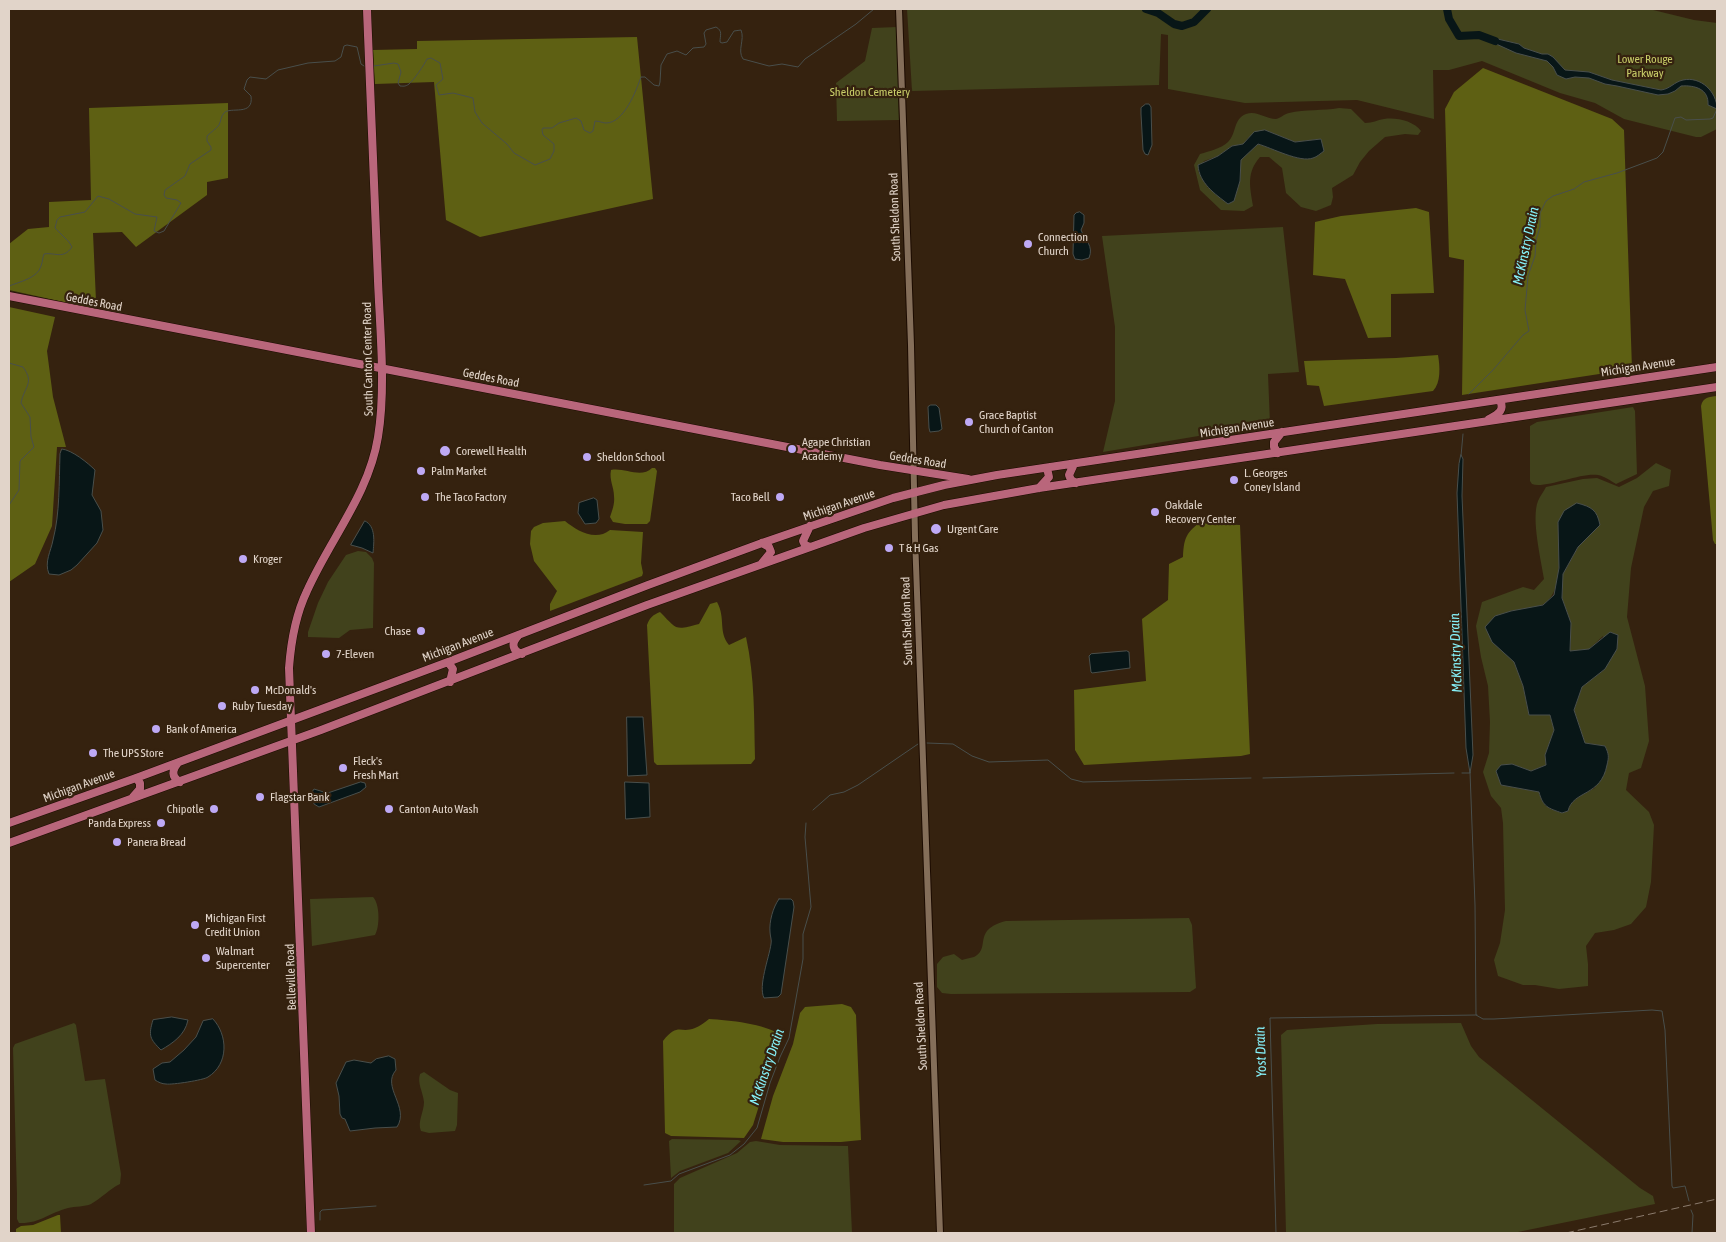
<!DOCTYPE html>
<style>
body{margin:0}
#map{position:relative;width:1726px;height:1242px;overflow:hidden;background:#35220f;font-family:"Asap Condensed",sans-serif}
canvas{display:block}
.frame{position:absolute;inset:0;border:10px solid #e1d4c9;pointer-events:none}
</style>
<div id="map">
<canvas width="1726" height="1242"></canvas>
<div class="frame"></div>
</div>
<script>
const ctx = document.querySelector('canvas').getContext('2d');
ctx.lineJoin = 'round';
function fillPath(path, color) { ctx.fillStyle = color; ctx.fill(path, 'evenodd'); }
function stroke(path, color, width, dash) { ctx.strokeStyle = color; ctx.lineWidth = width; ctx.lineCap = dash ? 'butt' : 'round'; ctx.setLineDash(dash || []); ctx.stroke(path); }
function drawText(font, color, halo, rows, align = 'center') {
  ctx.font = font + ' "Asap Condensed",sans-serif'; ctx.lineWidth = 4.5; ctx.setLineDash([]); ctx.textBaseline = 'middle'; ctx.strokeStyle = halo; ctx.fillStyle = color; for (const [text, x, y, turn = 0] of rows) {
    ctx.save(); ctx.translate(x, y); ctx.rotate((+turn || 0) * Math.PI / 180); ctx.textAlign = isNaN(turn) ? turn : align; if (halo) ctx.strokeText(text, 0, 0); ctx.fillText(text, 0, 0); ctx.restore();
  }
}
fillPath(new Path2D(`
 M907,9H1649L1694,20L1717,23V129L1701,137H1696L1624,119L1595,103L1560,93L1482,61L1449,70H1433L1434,119L1357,100L1245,103L1168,89V35L1161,34L1159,85L912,91Z
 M897,27L899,120L837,121L836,83L865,61L872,28Z
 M1339,108L1351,109L1365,123C1373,123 1377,120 1384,119C1396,117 1414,121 1421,131L1418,135L1405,134L1385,137L1369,151L1360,162L1353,175L1332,188L1333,197L1331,205L1316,211L1301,207L1286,193L1282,168L1269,157H1260C1246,173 1250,187 1253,206L1244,211L1221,210L1200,190L1194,165L1200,154C1210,151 1220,149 1228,142C1237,133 1233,119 1246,114C1257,110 1265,119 1276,119C1281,118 1284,114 1289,113C1305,109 1323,111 1339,108ZM1265,130L1295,142L1320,139L1292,156L1258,144L1208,188L1198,171L1204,161L1218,156L1232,146L1243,144L1248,138Z
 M1283,227L1299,372L1268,374L1270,424L1103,452L1115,401V327L1102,236Z
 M1633,407L1635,411L1637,474L1616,484C1611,481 1604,476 1598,475C1581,472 1545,489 1532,484L1530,481V426L1537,422Z
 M1656,463L1671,470L1669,486L1653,491L1644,507L1631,568L1627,617L1645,686L1649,741L1641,768L1629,773L1626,790L1649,812L1654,825L1651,882L1646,907L1631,924L1614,930L1595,933L1586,946L1588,964V986L1559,989L1535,985H1523L1498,976L1494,960L1500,943L1505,910L1503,823L1501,808L1491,796L1483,772L1489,753L1490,722L1488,686L1481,657L1476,626L1482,602L1523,587L1534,590L1544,579C1541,559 1531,519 1538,501C1540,496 1544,491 1546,487L1583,479L1597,478L1619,487L1637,478ZM1558,522L1600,525L1578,547L1563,574L1562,598L1571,623L1570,652L1589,649L1603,636L1605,669L1582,687L1574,710L1585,743L1605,746L1595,788C1584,794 1571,799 1568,811L1562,813C1549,809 1542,806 1539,792L1501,785L1512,764L1531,771L1546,765L1545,755L1554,730L1550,715H1529L1523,686L1514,662L1511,611C1520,609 1537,609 1545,603C1565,589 1558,544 1558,522Z
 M358,551L366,552L372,558L374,563L373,628L350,630L339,638L308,637V632L318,603L328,582L346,555Z
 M373,897C380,904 380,927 375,935L312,946L310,899Z
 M1189,918L1192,925L1196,988L1190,992L951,994L942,993L937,987V964L943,957L954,954L962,960C965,959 970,958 974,957C992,948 971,930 1006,921Z
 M74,1023L76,1025L85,1081L105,1079L121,1174L120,1184C109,1189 102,1198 91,1204C85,1207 75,1206 68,1208C49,1213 39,1224 19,1223L17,1219V1195L13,1048L15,1044Z
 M1461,1023L1471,1046L1479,1057L1640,1188L1653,1196L1655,1204L1513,1233H1286L1281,1035L1287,1030L1377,1024Z
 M424,1072L450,1090L458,1093L457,1125L455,1131L429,1133L421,1131C417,1122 424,1112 424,1102C423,1092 417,1083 420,1074Z
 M672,1139L738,1140L741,1141L728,1153L680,1171L671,1178L669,1141Z
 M756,1141L780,1145L848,1146L852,1233H674V1184L680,1178L737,1153L750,1142Z`), '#41421c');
fillPath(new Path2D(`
 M637,37L653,199L480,237L446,220L434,82L375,84L373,50L417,49V41Z
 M1483,68L1612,119L1624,130L1632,369L1462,395L1464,260L1449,257L1445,109L1454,92Z
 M228,103V178L207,182V195L136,247L122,232L93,233L96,301L91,308L9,290V244L28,229L49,227V202L91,200L89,108Z
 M1416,208L1429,212L1434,293L1391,294V337L1368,338L1345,279L1313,275L1315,222L1341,216Z
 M9,307L55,317L47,351L53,397L66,447H57L52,526L35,564L9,582Z
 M1438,355C1440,366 1441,383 1433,391L1324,406L1319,386L1307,385L1304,361L1396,358Z
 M1717,396V544H1715L1713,540L1701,406C1703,397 1709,397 1717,396Z
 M652,468H655L657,471L650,521L647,524H625L613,522L610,517C612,511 615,504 614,496C614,487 609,480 611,470C624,467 641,479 652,468Z
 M565,521C576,530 595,542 610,530L643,532L641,563L643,573L642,576L550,611V604L557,591L534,561L530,544L531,531L534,527L543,523Z
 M1199,523L1240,525L1250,754L1241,756L1084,765L1075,750L1074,690L1146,681L1142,619L1168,600L1169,564L1183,557C1184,540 1185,534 1199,523Z
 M717,602C726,618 718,632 729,645L746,637C755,678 754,718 755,759L751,764L657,765L654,762L647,625C650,617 653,615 660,612C677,629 674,631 699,624L710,604Z
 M842,1004L851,1007L856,1015L861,1140L841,1142H783L761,1139L773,1096L793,1044L800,1013L805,1007Z
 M709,1019C729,1020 765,1024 781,1035L753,1125L744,1138L671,1136L665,1133L663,1041C678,1022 680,1034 695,1028C700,1026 705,1022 709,1019Z
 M58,1215H60L61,1233H16V1229L21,1226L33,1225Z`), '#5e6013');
const water = new Path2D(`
 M1485,36L1519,44L1524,48L1542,54H1548L1553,57L1565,70L1589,72L1612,80L1661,90C1670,89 1674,82 1683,80C1701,76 1717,92 1717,109L1708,105C1709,89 1695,85 1681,86L1675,91L1668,94L1658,95L1617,86L1605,84L1589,78L1575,77L1566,79L1557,75L1553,67L1547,61L1516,53L1494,43Z
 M1146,104H1149L1151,107L1152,145L1148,155L1145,154L1143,150L1141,114V108Z
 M1265,130L1295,142L1321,139L1324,151C1321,153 1317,157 1313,158C1300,163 1272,148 1258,144L1241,160L1240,181L1234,201L1228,204C1215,194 1199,183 1198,165L1218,156L1232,146L1243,144L1254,132Z
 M1080,212L1084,215V223L1081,230C1085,240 1094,246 1089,258L1082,260L1075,259L1073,254L1074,215L1076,213Z
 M931,405H936L939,408L942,429L939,431L930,432L929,428L928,407Z
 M62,449C72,450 88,463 95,470L92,495L101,511L103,530L97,543L77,565L71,570L59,575L49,574C44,562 51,551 53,540C60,513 59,482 60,454Z
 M1461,455L1463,459L1462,496L1473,755L1470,773L1466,748L1457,493L1459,464Z
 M594,498L597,500L599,519L596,523L585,524L578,513L579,503Z
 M1577,503C1592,507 1597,510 1600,525L1578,547L1563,574L1562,598L1571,623L1570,651L1589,649L1610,632L1618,635L1617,649L1605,669L1582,687L1574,710L1585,743L1605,746C1609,754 1609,757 1607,765C1601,797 1573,790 1568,811L1562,813C1548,808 1543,807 1539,792L1501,785L1496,771L1501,765L1512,764L1531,771L1546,765L1545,755L1554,730L1550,715H1529L1523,686L1514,662L1492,642L1485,627L1495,616L1511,611L1543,605L1554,595L1559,568L1558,522L1564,511Z
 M365,521C376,526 374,542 373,553L362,548L351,545Z
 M1127,651L1129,652L1130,668L1092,673L1091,672L1089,656L1091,654Z
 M627,717H643L647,775L628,776Z
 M361,782L365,783L366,787L360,792L319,807L314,804L312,792L314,789L327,793Z
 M625,782L649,783L650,817L626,819Z
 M779,899H791L793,901L794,907L781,994L778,997L764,998C758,986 769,958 771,944C772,940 770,936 770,932C769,922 773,907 779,899Z
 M172,1017L188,1020C185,1035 173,1043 161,1050C150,1039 148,1036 153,1020Z
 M213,1019C228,1035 229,1064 208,1077C204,1080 172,1085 166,1084C162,1084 158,1082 155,1080L153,1069L162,1063L170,1062L184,1050L196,1037L203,1021Z
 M389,1056L395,1059L396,1070C381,1087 410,1107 397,1127L375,1128L350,1131L345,1119L342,1118L340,1114L339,1096L336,1083L346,1062L354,1060L371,1063L376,1059Z`);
fillPath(water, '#081617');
stroke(water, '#494f4c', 1);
stroke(new Path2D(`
 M374,66L394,63L398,64L401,72L398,83L400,86C403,86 405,87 409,84C414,80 424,65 427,59L431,58L440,63L443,79L436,85L439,95L453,93L473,98L475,112L482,123L507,144L514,153L535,165L550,159L554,151V144L543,135L542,130L543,128H552L559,123L576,118L581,121L584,130L590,133L593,131L595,121C599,121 603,123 606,123C624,123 636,91 641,77H645L654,85L659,86L660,82L661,65L667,54L677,51L686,55L693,48L704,47L706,44L704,33L706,30L716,27C723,31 720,35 720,42L722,43L727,42L734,31L741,30C745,40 737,50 743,59L769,66L782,64L798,67L805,59L856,24L874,9
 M9,286C19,282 38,278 41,266C43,261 42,259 44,254C55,252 63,260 72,247L69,242L55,228L57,220L60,217L85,212L98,196L109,199L135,214L157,217L154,231L159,233L164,231L181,203L177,200L166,198L164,195L165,190L185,176L190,164L211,150V147L207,141V136C211,132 216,129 219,125C221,121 221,116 224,113C230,106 254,117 251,96L244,89L247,80L250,77L266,79L278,70L308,63L335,61L341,57L344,46L347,45L357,47L361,64L364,66
 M9,363L23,367C35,383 24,387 21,403L30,417L31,437L34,447L20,461L19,490L9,505
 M1469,394L1493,370L1523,335L1529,331L1525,310L1528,276L1535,256L1536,240L1540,227V213L1546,201L1553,196L1574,189L1584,182L1617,173L1657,158L1663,152L1675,118L1681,117L1686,120L1710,119L1713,118L1717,109
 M1461,456L1463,434
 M927,743L953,744L972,756L989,762L1048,760L1071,779L1083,782L1251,778
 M1470,772L1475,905L1476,1015L1483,1019H1494L1652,1010L1662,1011L1665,1030L1672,1186L1673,1188L1685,1186L1689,1201
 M1462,773H1470
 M1263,778L1454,773
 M813,810L830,795L844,792L858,785L918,744
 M644,1185L671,1181L679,1174L730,1155L744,1144L757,1128L770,1083L780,1057L789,1038L803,959V934L811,907L805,837L806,823
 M1691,1210L1693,1215L1692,1233
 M320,1220V1212L322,1210L376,1206
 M1276,1233L1270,1018L1477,1015
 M1714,1233L1717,1232`), '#494f4c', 1);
stroke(new Path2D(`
 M1146,9L1158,13L1174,24L1182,26L1194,22L1207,9
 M1447,9L1449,19L1459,36L1479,35L1495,41`), '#081617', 8);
const minor = new Path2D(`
 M899,9L911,345L915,537L940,1233`);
const major = new Path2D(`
 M9,296L880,465L968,479
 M1489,419C1498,414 1505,411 1500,400
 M1278,453L1274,447V442L1282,432
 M1074,464L1069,475L1071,480L1076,483
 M1039,488L1049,477L1047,468
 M810,547L805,545L803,541L810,526
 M762,563L771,552L769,547L762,543
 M518,636C511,643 512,651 522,654
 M448,662L453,669L450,682
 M178,763C172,770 171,777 180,782
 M133,797L140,789V783L136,778
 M9,823L136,778L448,662L648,585L762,543L893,498L944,485L997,475L1717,367
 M9,843L321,730L647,605L864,528L944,505L1039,488L1717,387
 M311,1233L289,668C291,641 295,616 307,591C330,539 369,494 378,437C386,388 380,331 378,281C374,191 370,100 367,9`);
stroke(minor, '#1c0b00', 8);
stroke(major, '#1c0b00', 9);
stroke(minor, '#846e59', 6);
stroke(major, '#b9667b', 8);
stroke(new Path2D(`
 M1566,1233L1717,1199`), '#8c7c6e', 1, [8, 4]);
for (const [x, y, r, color] of [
 [1028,244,5,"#bea9f5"],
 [969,422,5,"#bea9f5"],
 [792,449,5,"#bea9f5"],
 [445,451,6,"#bea9f5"],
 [587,457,5,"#bea9f5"],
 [421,471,5,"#bea9f5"],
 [1234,480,5,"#bea9f5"],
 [425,497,5,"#bea9f5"],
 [780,497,5,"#bea9f5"],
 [1155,512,5,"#bea9f5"],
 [936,529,6,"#bea9f5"],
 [889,548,5,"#bea9f5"],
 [243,559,5,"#bea9f5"],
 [421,631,5,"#bea9f5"],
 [326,654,5,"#bea9f5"],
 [255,690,5,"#bea9f5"],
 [222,706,5,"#bea9f5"],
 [156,729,5,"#bea9f5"],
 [93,753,5,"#bea9f5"],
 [343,768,5,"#bea9f5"],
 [260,797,5,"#bea9f5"],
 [214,809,5,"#bea9f5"],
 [389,809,5,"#bea9f5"],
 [161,823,5,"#bea9f5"],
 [117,842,5,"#bea9f5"],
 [195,925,5,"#bea9f5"],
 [206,958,5,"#bea9f5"]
]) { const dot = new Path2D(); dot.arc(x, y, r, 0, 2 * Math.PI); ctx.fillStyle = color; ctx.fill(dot); stroke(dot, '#35220f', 2); }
drawText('12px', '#c9ce69', '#35220f', [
 ["Lower Rouge",1645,59],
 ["Parkway",1645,73],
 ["Sheldon Cemetery",870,92]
]);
drawText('12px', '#e1d4c9', '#35220f', [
 ["South Sheldon Road",895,217,-92],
 ["Geddes Road",94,302,11],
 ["South Canton Center Road",368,359,-91],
 ["Michigan Avenue",1638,367,-9],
 ["Geddes Road",491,378,11],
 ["Michigan Avenue",1237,428,-9],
 ["Geddes Road",918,460,9],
 ["Michigan Avenue",839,505,-19],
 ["South Sheldon Road",907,621,-92],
 ["Michigan Avenue",458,645,-21],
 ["Michigan Avenue",79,786,-20],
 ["Belleville Road",291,977,-92],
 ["South Sheldon Road",921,1026,-93]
]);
drawText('12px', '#e1d4c9', '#35220f', [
 ["Connection",1038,237],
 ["Church",1038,251],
 ["Grace Baptist",979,415],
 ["Church of Canton",979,429],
 ["Agape Christian",802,442],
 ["Academy",802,456],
 ["Corewell Health",456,451],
 ["Sheldon School",597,457],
 ["Palm Market",431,471],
 ["L. Georges",1244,473],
 ["Coney Island",1244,487],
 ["The Taco Factory",435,497],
 ["Taco Bell",770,497,"right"],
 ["Oakdale",1165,505],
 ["Recovery Center",1165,519],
 ["Urgent Care",947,529],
 ["T & H Gas",899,548],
 ["Kroger",253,559],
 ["Chase",411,631,"right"],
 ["7-Eleven",336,654],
 ["McDonald's",265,690],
 ["Ruby Tuesday",232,706],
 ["Bank of America",166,729],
 ["The UPS Store",103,753],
 ["Fleck's",353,761],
 ["Fresh Mart",353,775],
 ["Flagstar Bank",270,797],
 ["Chipotle",204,809,"right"],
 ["Canton Auto Wash",399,809],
 ["Panda Express",151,823,"right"],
 ["Panera Bread",127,842],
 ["Michigan First",205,918],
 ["Credit Union",205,932],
 ["Walmart",216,951],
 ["Supercenter",216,965]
], 'left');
drawText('italic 14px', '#86f2fa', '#35220f', [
 ["McKinstry Drain",1526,246,-78],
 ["McKinstry Drain",1456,653,-92],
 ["Yost Drain",1261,1052,-92],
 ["McKinstry Drain",767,1067,-71]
]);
</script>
